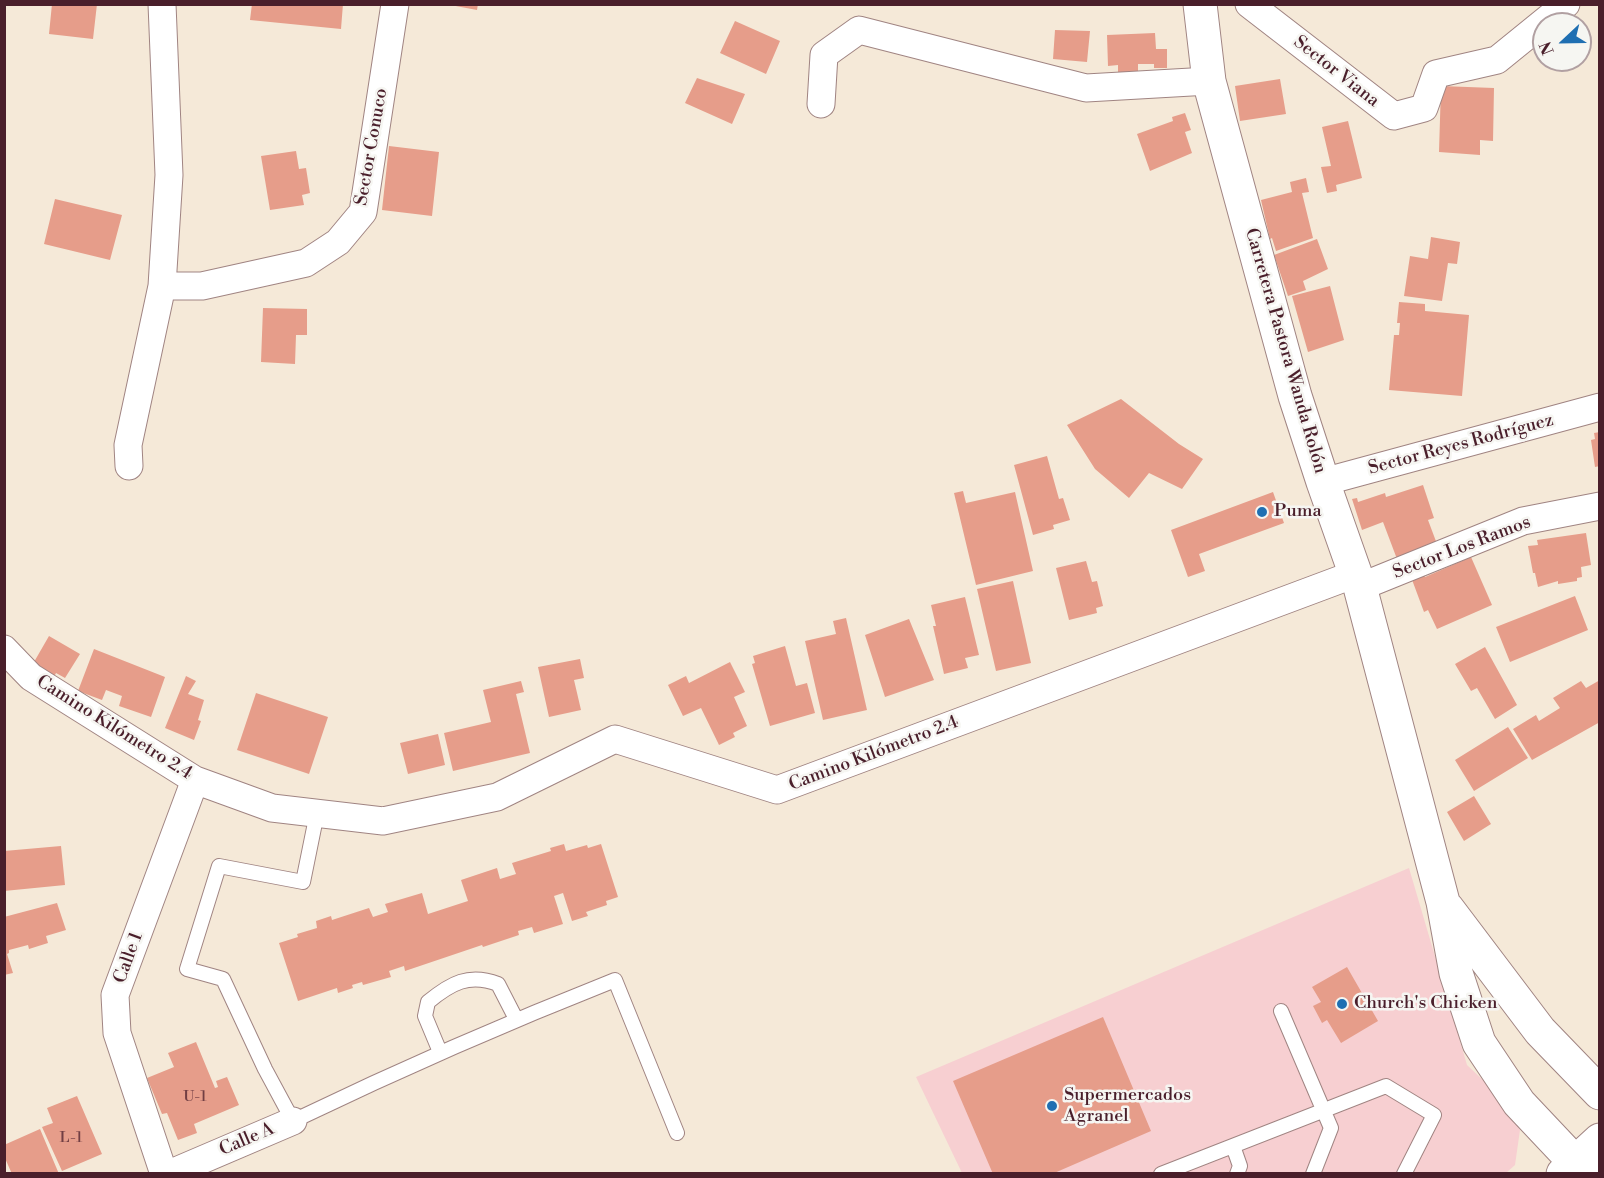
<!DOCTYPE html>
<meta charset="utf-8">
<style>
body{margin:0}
#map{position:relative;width:1604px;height:1178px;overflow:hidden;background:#f5e9d8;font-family:"Libre Bodoni",serif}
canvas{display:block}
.frame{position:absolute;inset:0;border:6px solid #4a1f2b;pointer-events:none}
.north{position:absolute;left:1532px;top:12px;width:60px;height:60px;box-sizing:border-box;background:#f6f6f2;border:2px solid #b1a0a2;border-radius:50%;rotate:248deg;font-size:16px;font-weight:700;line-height:24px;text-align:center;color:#4a1f2b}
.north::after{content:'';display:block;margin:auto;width:21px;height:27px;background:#1f6fb2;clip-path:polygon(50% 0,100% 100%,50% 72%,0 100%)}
</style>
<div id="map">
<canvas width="1604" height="1178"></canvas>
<div class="frame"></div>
<div class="north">N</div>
</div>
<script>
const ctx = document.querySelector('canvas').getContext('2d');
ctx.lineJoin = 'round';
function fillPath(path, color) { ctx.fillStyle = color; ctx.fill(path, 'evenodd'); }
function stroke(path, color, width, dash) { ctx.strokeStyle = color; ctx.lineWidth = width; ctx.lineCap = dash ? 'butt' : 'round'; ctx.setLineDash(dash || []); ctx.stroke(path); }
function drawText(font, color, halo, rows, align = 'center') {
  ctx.font = font + ' "Libre Bodoni",serif'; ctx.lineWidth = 5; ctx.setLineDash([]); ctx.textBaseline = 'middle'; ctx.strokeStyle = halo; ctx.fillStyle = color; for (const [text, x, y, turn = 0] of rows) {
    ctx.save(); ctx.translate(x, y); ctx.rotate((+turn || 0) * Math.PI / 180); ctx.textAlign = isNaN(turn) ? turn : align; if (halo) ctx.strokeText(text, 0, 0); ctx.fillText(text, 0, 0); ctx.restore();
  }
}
fillPath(new Path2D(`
 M1409,868L1467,1065L1502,1098L1520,1130L1515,1165L1506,1173H962L916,1077Z`), '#f7cfd1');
fillPath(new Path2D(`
 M52,4H97L93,39L49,34Z
 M252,4H343L341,29L250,20Z
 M445,4H478L477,10Z
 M735,21L780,41L766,74L720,53Z
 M1055,30L1090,31L1087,62L1053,59Z
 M1155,33L1156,49H1167V68H1154V64H1138V75L1118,76V65L1108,66L1107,35Z
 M697,78L745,94L732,124L685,103Z
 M1280,79L1286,114L1240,121L1235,86Z
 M1441,86L1494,88L1493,141L1480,140V155L1439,152Z
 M1185,113L1191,130L1185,132L1192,153L1150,171L1137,134L1173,121L1172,117Z
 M1348,121L1362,178L1336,185L1337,191L1327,193L1321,167L1331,166L1322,127Z
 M389,146L439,152L432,216L382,210Z
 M296,151L299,169L306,168L310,193L302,195L304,205L270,210L261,156Z
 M1306,178L1309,192L1302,193L1313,238L1276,251L1272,238L1270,239L1261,200L1292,192L1290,182Z
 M55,199L122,215L110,260L44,244Z
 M1431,237L1460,242L1457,264L1448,263L1442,301L1404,296L1410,256L1428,259Z
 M1317,239L1328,269L1303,281L1306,290L1288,296L1274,255Z
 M1330,286L1344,340L1308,352L1292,296Z
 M1399,302L1425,304V311L1469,315L1462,396L1389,390L1394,335H1399L1400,323H1397Z
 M263,308L307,309V335H296L295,364L261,362Z
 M1121,399L1179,444L1203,459L1182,489L1149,473L1129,498L1095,469L1067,425Z
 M1600,432V466L1595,467L1591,440L1595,439L1594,433Z
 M1047,456L1059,499L1063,498L1070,520L1053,525L1054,529L1033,535L1014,465Z
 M1423,485L1434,518L1428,520L1437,544L1397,559L1383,522L1362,530L1352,499L1357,498L1358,502L1385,493L1386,497Z
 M963,491L966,503L1015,492L1033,571L976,585L954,493Z
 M1273,492L1284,523L1199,554L1205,571L1188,577L1171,530Z
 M1586,533L1591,565L1581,567L1582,577L1577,578V581L1558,584V581L1538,587L1535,573H1533L1528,546L1538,545L1537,540Z
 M1471,557L1492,605L1437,629L1428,610L1424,612L1411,577L1423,572L1425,577Z
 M1086,561L1092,582L1097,581L1103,606L1096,608L1097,613L1069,620L1056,568Z
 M1013,581L1031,663L996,671L977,589Z
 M1575,596L1588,630L1510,662L1496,627Z
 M965,597L979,655L965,658L968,668L944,674L933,626H936L931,605Z
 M846,618L867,710L823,720L805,641L836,634L833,621Z
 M909,619L934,680L885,697L865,635Z
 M49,636L80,654L65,678L56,673L54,677L34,662Z
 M785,646L796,686L807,683L815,713L770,726L752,664L755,663L753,656Z
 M1485,647L1517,705L1495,719L1477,688L1471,691L1455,664Z
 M94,649L165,677L151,717L119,706L122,696L106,690L102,700L78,691Z
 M580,659L584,678L574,680L581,710L549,717L538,667Z
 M730,662L745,692L734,697L747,726L733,733L735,737L719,745L701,708L683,716L668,685L686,676L689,683Z
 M186,676L196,681L188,694L204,700L198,720L201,721L194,740L165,728Z
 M1600,680V722L1532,760L1513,729L1536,715L1539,721L1560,708L1553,698L1581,681L1586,688Z
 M521,681L524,692L516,694L530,753L453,771L444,733L491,722L483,690Z
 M256,693L328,717L309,774L237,750Z
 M1508,727L1528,758L1474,791L1455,760Z
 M438,734L445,765L408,774L400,743Z
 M1474,796L1491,824L1464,841L1447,812Z
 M564,844L566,851L587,845L588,848L601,844L618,897L606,901L607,905L586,912L588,916L572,921L563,893L554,896L563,924L534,933L532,927L518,931L519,935L483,947L482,945L405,971L404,966L389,971L391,977L363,985L362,982L352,985L353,988L338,993L337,988L298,1001L279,943L298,937L297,934L317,928L316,921L331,916L332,920L369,908L373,917L388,912L385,904L422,893L428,914L468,901L461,880L497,868L500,879L516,874L512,863L551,851L550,848Z
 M61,846L65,885L4,891V851Z
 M57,903L66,930L46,936L48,943L29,949L28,945L9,950V953L7,954L13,973L4,975V917Z
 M1347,967L1378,1021L1341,1043L1327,1020L1322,1023L1313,1006L1321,1002L1312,987Z
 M1103,1017L1151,1131L1052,1174H993L953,1081Z
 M196,1042L215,1088L218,1087L216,1081L227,1077L239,1105L194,1124L197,1133L178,1140L167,1113L162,1114L147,1078L174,1067L168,1053Z
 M77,1096L102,1154L62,1171L42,1127L53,1123L47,1108Z
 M40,1129L59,1174H12L4,1156V1145Z`), '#e69d8a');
const service = new Path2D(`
 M317,813L303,882L219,866L187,969L223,979L265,1069L293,1121C399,1070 506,1023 615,980L677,1133
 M1281,1011L1331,1128L1313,1174
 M440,1052L425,1016L428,1002C451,983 469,973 498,984L516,1019
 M1233,1146L1240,1166L1237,1174
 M1161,1174L1386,1086L1434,1115L1404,1174`);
const minor = new Path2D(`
 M1249,4L1394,116L1424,108L1436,74L1497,60L1566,4
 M821,104L824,55L859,30L1086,88L1209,81
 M162,286H202L306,263L338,242L363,212L395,4
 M129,466L128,445L162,286L169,175L162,4
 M1323,482L1600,407
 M1360,587L1523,521L1600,506
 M4,649L31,677L195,780L272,808L383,821L497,797L615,739L777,790L1355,574
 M164,1174L117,1033L115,995L195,780
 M169,1174L293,1121`);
const tertiary = new Path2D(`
 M1200,4L1209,81L1295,396L1323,482L1360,587L1443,902L1456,973L1479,1043L1519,1103L1586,1174
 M1447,908L1540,1031L1600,1093
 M1563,1174L1600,1140`);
stroke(service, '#a08482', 16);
stroke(minor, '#a08482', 29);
stroke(tertiary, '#a08482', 35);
stroke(service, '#fff', 14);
stroke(minor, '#fff', 27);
stroke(tertiary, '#fff', 33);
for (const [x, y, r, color] of [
 [1262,512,6,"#1f6fb2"],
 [1342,1004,6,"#1f6fb2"],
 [1052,1106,6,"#1f6fb2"]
]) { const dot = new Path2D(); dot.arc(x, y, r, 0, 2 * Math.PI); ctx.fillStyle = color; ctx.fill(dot); stroke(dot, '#f6f6f2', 2); }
drawText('15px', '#713e43', null, [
 ["U-1",195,1097],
 ["L-1",71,1138]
]);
drawText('18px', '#4a1f2b', '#f6f6f2', [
 ["Sector Viana",1336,72,38],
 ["Sector Conuco",372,147,-80],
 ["Carretera Pastora Wanda Rolón",1285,351,74],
 ["Sector Reyes Rodríguez",1461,445,-15],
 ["Sector Los Ramos",1462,548,-21],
 ["Camino Kilómetro 2.4",114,728,32],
 ["Camino Kilómetro 2.4",874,754,-21],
 ["Calle 1",129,958,-70],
 ["Calle A",247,1140,-23]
]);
drawText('18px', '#4a1f2b', '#f6f6f2', [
 ["Puma",1274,512],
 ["Church's Chicken",1354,1004],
 ["Supermercados",1064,1096],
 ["Agranel",1064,1117]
], 'left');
</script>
